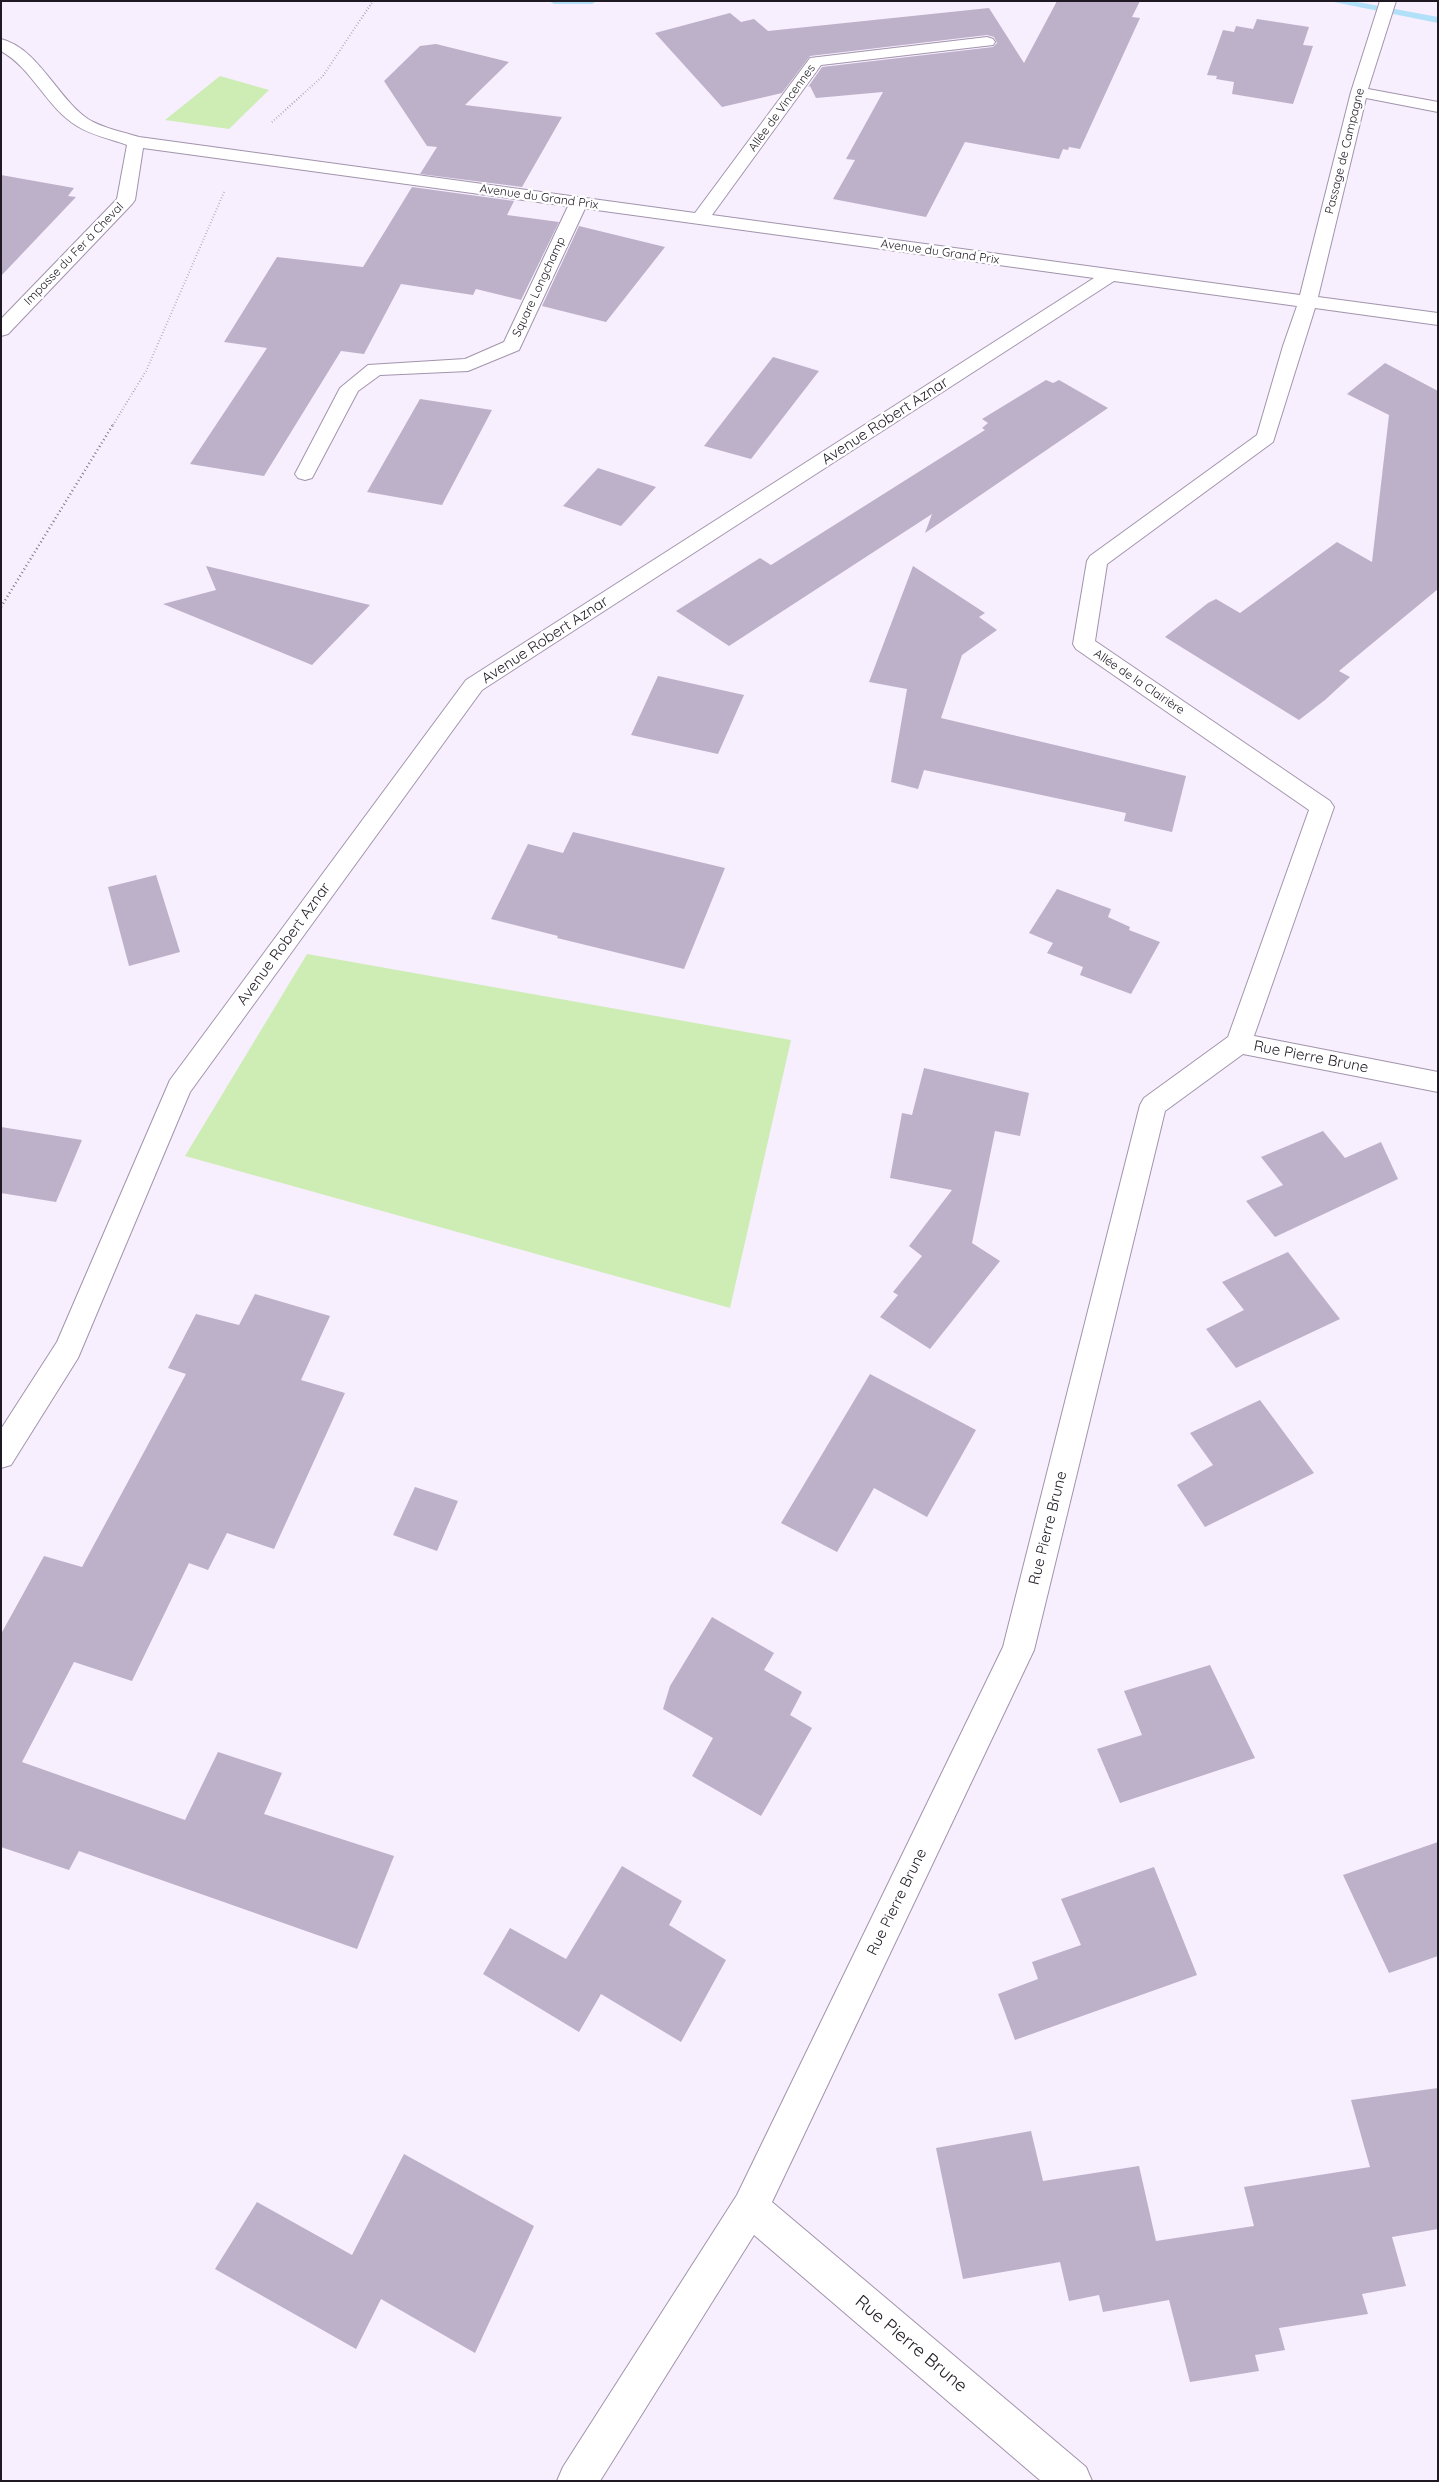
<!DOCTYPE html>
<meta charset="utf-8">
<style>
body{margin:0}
#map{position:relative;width:1439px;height:2482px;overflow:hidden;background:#f7eefe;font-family:Quicksand,sans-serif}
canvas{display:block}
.frame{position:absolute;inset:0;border:2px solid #1e1922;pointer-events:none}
</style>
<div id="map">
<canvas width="1439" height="2482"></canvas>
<div class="frame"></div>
</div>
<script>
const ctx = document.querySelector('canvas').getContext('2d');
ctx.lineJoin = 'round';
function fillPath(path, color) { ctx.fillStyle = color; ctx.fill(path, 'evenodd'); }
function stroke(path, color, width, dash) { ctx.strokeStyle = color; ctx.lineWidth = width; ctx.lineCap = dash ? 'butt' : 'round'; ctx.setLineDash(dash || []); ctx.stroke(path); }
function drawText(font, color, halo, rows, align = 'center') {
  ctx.font = font + ' Quicksand,sans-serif'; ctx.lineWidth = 5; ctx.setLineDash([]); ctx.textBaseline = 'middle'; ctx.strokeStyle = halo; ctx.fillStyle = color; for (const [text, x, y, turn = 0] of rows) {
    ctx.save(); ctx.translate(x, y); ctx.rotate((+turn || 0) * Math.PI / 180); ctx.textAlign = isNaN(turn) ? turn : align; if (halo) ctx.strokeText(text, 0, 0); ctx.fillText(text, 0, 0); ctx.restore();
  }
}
fillPath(new Path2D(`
 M220,76L269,90L229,129L165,120Z
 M307,954L791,1040L730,1308L185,1156Z`), '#ceedb5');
fillPath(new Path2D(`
 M549,1H597L592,4H554Z
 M1329,1H1352L1438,17V23Z`), '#b0e1f8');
fillPath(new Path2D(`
 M1057,1H1140L1132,17L1140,18L1080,149L1069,147L1068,150L1063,149L1059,159L965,142L926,217L833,199L855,160L846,159L883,92L816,98L810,86L808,87L822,67L993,47L997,43L994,37L987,35L810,56L782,93L722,107L655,33L730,13L741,22L754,19L768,31L989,8L1024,63Z
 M1257,19L1309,27L1303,45L1313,46L1293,104L1232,94L1234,82L1216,79L1217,76L1207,75L1223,30L1234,32L1236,26L1253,29Z
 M436,44L509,62L465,105L562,117L522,187L420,174L437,147L427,146L384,81L420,46Z
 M1,175L74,188L68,196L76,197L1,276Z
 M412,187L514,201L507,215L559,222L521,300L476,289L473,295L401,284L364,354L341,351L264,476L190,464L267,348L224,342L277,257L363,267Z
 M579,226L665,247L606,322L542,306Z
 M773,357L819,371L751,459L704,446Z
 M1385,363L1438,391V589L1339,671L1350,677L1325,700L1299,720L1165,637L1208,603L1216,599L1240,613L1337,542L1372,562L1389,415L1347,394Z
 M1046,380L1053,383L1059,380L1108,408L925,533L932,514L729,646L676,611L760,558L771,565L985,430L982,428L988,423L982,419Z
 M420,399L492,410L442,505L367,492Z
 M598,468L656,487L621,526L563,506Z
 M206,566L370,605L312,665L163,604L216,590Z
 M913,566L985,613L979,617L997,630L962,655L941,718L1186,776L1172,832L1124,821L1126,813L924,770L918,789L891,782L907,689L869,682Z
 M658,676L744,695L718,754L631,735Z
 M573,832L725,868L684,969L557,938L558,936L491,919L528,844L563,853Z
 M156,875L180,952L129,966L108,887Z
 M1057,889L1111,909L1108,917L1130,927L1129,930L1160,942L1131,994L1080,975L1083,967L1047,953L1053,943L1029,933Z
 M924,1068L1029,1093L1020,1136L995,1131L972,1243L1000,1261L930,1349L880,1317L898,1295L893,1292L922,1256L909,1246L952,1190L890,1178L902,1113L912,1115Z
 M1,1127L82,1140L56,1202L1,1193Z
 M1323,1131L1345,1158L1381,1142L1398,1179L1275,1237L1246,1201L1283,1185L1261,1157Z
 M1288,1252L1340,1319L1236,1368L1206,1329L1244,1310L1222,1282Z
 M255,1294L330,1316L301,1380L345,1393L274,1549L227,1533L208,1570L189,1563L132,1681L74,1662L22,1762L185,1820L218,1752L282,1773L264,1814L394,1856L357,1949L79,1851L69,1870L1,1847V1634L44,1556L82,1567L186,1374L168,1368L196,1314L239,1325Z
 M870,1374L976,1430L927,1517L874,1488L837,1552L781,1523Z
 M1260,1400L1314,1473L1205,1527L1177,1485L1213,1465L1190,1433Z
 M415,1487L458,1501L437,1551L393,1535Z
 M712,1617L774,1653L764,1670L802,1692L790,1715L812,1728L761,1816L692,1776L713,1738L663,1709L670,1686Z
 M1210,1665L1255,1758L1120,1803L1097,1749L1142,1735L1124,1691Z
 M1438,1842V1956L1389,1973L1343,1875Z
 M622,1866L682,1901L669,1925L726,1960L681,2042L601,1994L579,2032L483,1974L510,1928L566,1959Z
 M1154,1867L1197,1975L1015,2040L998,1994L1038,1979L1032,1962L1081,1945L1061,1899Z
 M1438,2088V2229L1392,2237L1406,2286L1362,2294L1368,2314L1279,2328L1285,2350L1255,2355L1259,2371L1190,2382L1169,2300L1103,2312L1099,2295L1069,2301L1060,2262L963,2279L936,2148L1031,2131L1043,2181L1139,2166L1156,2241L1254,2226L1244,2187L1370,2167L1351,2100Z
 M404,2154L534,2226L475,2353L381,2299L356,2349L215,2269L257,2202L352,2255Z`), '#bdb1ca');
const lane = new Path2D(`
 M579,197L585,198L588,202L519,350L468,371L380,375L358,391L312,478L305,480L298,478L295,474L340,388L368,365L465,359L504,342L570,202L573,198Z`);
const street = new Path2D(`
 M1380,1H1396L1368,89L1438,102V112L1366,98L1318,297L1438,313V325L1315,308L1273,442L1107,564L1095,641L1330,801L1334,807L1254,1036L1438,1072V1092L1243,1054L1165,1111L1034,1650L772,2202L1086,2467L1092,2481H1041L754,2235L600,2481H557L563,2467L737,2195L1003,1647L1140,1105L1144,1098L1228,1037L1309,810L1076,649L1073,644L1087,561L1090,556L1257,435L1283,346L1297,306L1114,281L482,690L190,1092L78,1358L11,1465L1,1468V1429L57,1342L170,1080L466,680L1094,278L143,148L135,200L132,204L8,334L1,336V319L117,199L127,145C111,139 91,135 77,126C46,107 32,68 1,51V39C38,48 57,98 88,119C102,128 123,132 139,137L695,213L810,58L987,37L993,39L995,42L993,45L821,65L712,215L1300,295L1351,92Z`);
stroke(lane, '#a294ac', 2);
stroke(street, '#a294ac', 2);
stroke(new Path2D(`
 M272,122L323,76L373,1
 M113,425L146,371L224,192`), '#807a86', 2, [0.5, 2.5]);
stroke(new Path2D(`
 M1,607L114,423`), '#807a86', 2.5, [1, 3]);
fillPath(lane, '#fff');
fillPath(street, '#fff');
drawText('12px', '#1e1922', '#fff', [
 ["Allée de Vincennes",782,108,-54],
 ["Passage de Campagne",1345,151,-76],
 ["Avenue du Grand Prix",539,197,8],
 ["Avenue du Grand Prix",940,252,8],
 ["Impasse du Fer à Cheval",74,254,-46],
 ["Square Longchamp",539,287,-65],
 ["Allée de la Clairière",1139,682,34]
]);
drawText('15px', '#1e1922', '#fff', [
 ["Avenue Robert Aznar",885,421,-33],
 ["Avenue Robert Aznar",545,640,-33],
 ["Avenue Robert Aznar",284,944,-54],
 ["Rue Pierre Brune",1311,1057,11],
 ["Rue Pierre Brune",1048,1528,-76],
 ["Rue Pierre Brune",897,1902,-64]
]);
drawText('18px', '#1e1922', '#fff', [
 ["Rue Pierre Brune",911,2344,40]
]);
</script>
